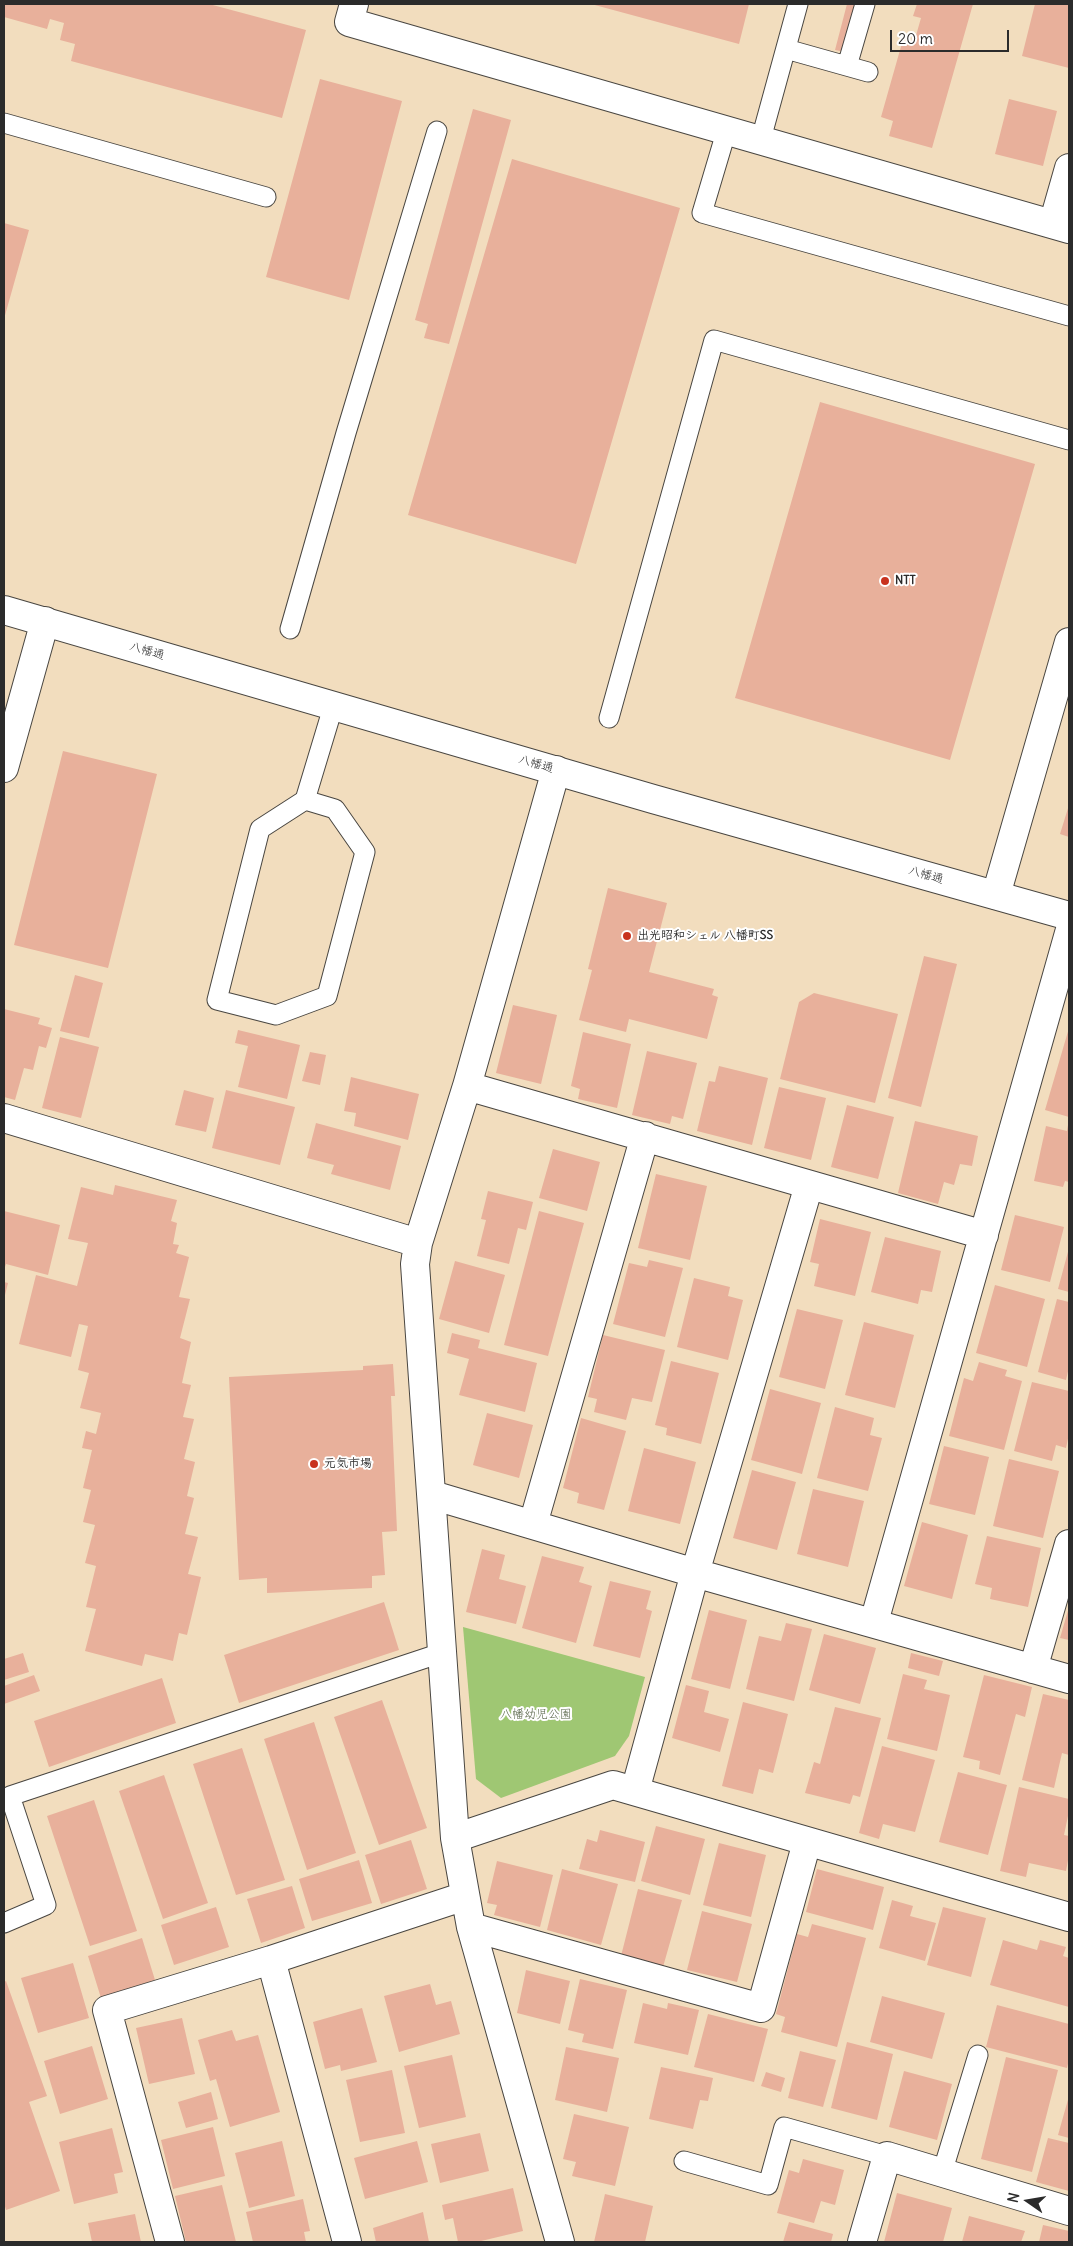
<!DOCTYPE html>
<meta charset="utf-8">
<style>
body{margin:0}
#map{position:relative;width:1073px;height:2246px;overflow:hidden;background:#f2ddbe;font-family:Delius,sans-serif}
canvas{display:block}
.frame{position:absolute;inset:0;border:5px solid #2b2b2b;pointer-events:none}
.north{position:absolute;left:1003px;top:2176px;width:50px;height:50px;-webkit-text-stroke:4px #fff;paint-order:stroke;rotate:283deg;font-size:14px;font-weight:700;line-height:20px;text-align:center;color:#2b2b2b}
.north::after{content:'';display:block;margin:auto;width:18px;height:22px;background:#2b2b2b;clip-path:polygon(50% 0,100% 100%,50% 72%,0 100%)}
.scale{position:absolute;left:890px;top:30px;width:119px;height:22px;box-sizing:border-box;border:2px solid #2b2b2b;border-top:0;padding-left:6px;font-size:15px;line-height:18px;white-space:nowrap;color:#2b2b2b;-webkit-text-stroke:4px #fff;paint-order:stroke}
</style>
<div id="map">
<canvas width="1073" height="2246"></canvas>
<div class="frame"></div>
<div class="north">N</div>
<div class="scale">20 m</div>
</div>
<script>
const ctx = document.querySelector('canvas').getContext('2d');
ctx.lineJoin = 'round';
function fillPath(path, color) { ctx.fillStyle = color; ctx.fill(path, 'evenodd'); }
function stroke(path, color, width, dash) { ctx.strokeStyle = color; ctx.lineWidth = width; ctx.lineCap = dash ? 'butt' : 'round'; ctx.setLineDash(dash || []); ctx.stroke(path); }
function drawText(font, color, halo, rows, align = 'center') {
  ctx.font = font + ' Delius,"Klee One",sans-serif'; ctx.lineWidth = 4; ctx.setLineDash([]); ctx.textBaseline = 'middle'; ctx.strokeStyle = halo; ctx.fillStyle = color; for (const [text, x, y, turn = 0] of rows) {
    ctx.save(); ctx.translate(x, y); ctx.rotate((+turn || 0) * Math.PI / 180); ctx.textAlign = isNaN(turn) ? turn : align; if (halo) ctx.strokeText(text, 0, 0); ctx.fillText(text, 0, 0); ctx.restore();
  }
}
fillPath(new Path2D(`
 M463,1627L645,1677L629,1736L615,1756L501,1798L476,1779Z`), '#9fc773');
fillPath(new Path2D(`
 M4,4H209L306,30L282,118L71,61L75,44L60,40L64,23L50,19L47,29L4,17Z
 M591,4H749L739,44Z
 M847,4H863L850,53L835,50Z
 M917,4H973L932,148L889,136L893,121L881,117L902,43L913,46L921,18L913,16Z
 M1035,4H1069V68L1022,56Z
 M320,79L402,101L349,300L266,277Z
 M1009,99L1057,111L1043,166L995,154Z
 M473,109L511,120L449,344L424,338L428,324L415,320Z
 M512,159L680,208L576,564L408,515Z
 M4,223L29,230L4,319Z
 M820,402L1035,464L950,760L735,698Z
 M63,751L157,774L108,968L14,945Z
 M1069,805V837L1060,834Z
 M608,888L667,903L649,972L714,989L712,995L718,997L707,1039L629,1019L626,1032L579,1020L592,970L588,969Z
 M924,956L957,964L921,1107L888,1098Z
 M75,975L103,983L89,1038L60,1031Z
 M814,993L898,1014L875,1103L780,1079L799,1002Z
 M513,1005L557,1015L541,1084L496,1073Z
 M4,1009L40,1018L38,1024L52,1028L46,1048L39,1046L33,1070L24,1068L15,1100L4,1097Z
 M1069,1028V1117L1045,1110Z
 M238,1030L300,1045L287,1099L238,1087L248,1046L235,1043Z
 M583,1032L631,1044L617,1108L578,1099L580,1089L571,1086Z
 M60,1037L99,1047L81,1118L42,1108Z
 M647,1051L697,1063L683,1119L672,1116L670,1124L632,1115Z
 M310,1052L326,1055L320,1085L302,1081Z
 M719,1066L768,1078L752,1145L697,1131L709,1081L715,1082Z
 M351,1077L419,1094L408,1140L354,1126L356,1113L344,1111Z
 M779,1087L826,1098L811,1160L764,1148Z
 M184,1090L214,1098L206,1132L175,1125Z
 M226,1090L295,1107L280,1165L212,1148Z
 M847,1105L894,1117L878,1179L831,1167Z
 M915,1121L978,1136L972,1166L960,1164L954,1185L944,1182L938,1204L898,1193Z
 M316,1123L401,1146L390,1190L331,1174L334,1165L307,1158Z
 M1068,1125L1069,1182L1065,1181L1063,1187L1034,1181L1046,1126L1067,1131Z
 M553,1149L600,1162L587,1211L539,1198Z
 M656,1174L707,1186L690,1260L638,1248Z
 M115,1185L177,1200L171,1221L177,1223L173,1244L179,1245L176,1253L189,1257L179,1297L190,1299L180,1338L191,1342L182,1383L191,1385L183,1417L194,1419L184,1459L195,1462L187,1496L194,1498L185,1534L198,1537L188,1574L201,1577L187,1635L179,1633L173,1661L145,1654L142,1666L85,1651L96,1609L86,1607L96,1566L85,1563L95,1525L83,1522L91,1490L83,1488L92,1450L82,1448L86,1431L96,1434L101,1413L80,1408L89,1373L78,1370L88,1326L79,1324L71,1357L19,1344L36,1275L77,1286L88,1243L68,1239L81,1187L113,1195Z
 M488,1191L533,1202L526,1230L518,1228L509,1264L477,1256L486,1220L481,1219Z
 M4,1211L60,1225L48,1275L6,1264L4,1270Z
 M539,1211L584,1223L548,1356L504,1345Z
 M1015,1215L1064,1227L1050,1282L1001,1270Z
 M820,1219L871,1232L855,1296L814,1286L819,1264L810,1262Z
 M885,1237L941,1251L932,1292L921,1290L918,1304L871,1292Z
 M1069,1248V1292L1058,1289Z
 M649,1260L683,1268L665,1337L613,1324L629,1263L647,1267Z
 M455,1261L505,1275L489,1333L439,1319Z
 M694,1278L730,1287L728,1296L743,1300L728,1360L677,1347Z
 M4,1282L8,1283L4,1299Z
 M995,1285L1045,1299L1027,1367L976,1353Z
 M1057,1299L1069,1302V1367L1066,1380L1038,1372Z
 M797,1309L843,1320L825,1389L779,1377Z
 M864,1322L914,1335L895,1408L845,1395Z
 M452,1333L480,1340L478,1348L537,1363L525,1412L459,1395L469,1359L447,1353Z
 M603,1335L665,1350L652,1402L632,1398L626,1420L594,1412L597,1399L588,1397Z
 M671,1361L719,1373L701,1444L666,1435L667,1428L655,1425Z
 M979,1362L1007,1370L1005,1376L1022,1381L1004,1450L949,1436L964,1378L973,1381Z
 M393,1364L395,1396H391L397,1531L382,1532L385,1575L372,1576V1588L267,1593V1578L239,1580L229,1377L363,1370V1366Z
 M1032,1382L1069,1391V1434L1066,1448L1056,1445L1052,1461L1014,1451Z
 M770,1389L821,1403L802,1474L751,1460Z
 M835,1407L874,1418L870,1435L882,1438L868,1491L817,1478Z
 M487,1413L533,1425L519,1478L473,1465Z
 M581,1418L626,1431L604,1510L577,1503L579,1493L563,1488Z
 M944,1446L989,1457L975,1515L929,1504Z
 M644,1448L696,1462L680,1524L628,1511Z
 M1009,1459L1059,1471L1043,1538L993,1526Z
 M752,1470L796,1482L777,1550L733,1538Z
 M813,1489L864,1501L848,1567L797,1554Z
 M922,1522L968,1535L952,1599L904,1586Z
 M987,1536L1041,1548L1028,1607L990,1599L992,1588L975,1584Z
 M482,1549L505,1555L499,1579L526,1586L516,1624L466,1612Z
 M542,1556L584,1567L579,1582L592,1586L576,1643L522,1628Z
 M610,1581L651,1591L646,1609L652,1611L640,1658L593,1646Z
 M384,1602L399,1650L239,1703L224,1655Z
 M1069,1607V1640L1060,1638Z
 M709,1610L747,1620L730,1689L691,1679Z
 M786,1623L812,1629L794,1701L746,1689L759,1636L781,1641Z
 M824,1634L876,1648L860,1704L809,1690Z
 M23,1653L29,1672L4,1680V1659Z
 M911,1653L943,1661L939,1676L908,1668Z
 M903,1674L927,1680L924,1689L950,1695L937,1751L887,1739Z
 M34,1675L40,1691L4,1704V1686Z
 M984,1675L1032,1687L1025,1717L1016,1714L1000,1775L979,1769L980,1761L963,1757Z
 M162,1678L176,1723L49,1767L34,1721Z
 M686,1685L709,1691L704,1712L729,1719L720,1752L672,1738Z
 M1043,1694L1069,1700V1755L1062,1753L1054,1788L1022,1780Z
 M382,1700L427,1828L379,1845L334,1717Z
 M743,1702L788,1714L773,1773L759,1769L753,1794L722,1786Z
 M835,1707L881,1718L860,1797L853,1795L850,1804L805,1793L814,1762L820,1764Z
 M314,1722L356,1853L307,1870L264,1739Z
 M882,1746L935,1760L915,1832L883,1824L879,1839L859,1833Z
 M242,1748L285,1880L236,1895L193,1764Z
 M958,1772L1007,1785L988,1855L939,1842Z
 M164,1775L208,1903L163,1919L119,1791Z
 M1019,1787L1069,1799V1811L1064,1835L1069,1836V1855L1066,1871L1029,1863L1026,1877L1000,1871Z
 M94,1800L137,1931L90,1946L47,1816Z
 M656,1826L705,1839L690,1895L641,1881Z
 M600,1830L645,1842L635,1882L579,1869L587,1839L597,1842Z
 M411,1840L427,1889L381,1904L365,1855Z
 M719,1843L766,1855L751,1917L703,1905Z
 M359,1860L372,1903L312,1921L299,1879Z
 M497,1861L553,1875L540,1927L494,1915L497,1905L487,1903Z
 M562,1869L618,1884L601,1945L547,1930Z
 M817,1869L884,1887L873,1930L806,1912Z
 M292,1886L305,1928L261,1943L247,1899Z
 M638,1889L682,1900L663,1967L621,1956Z
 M892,1900L913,1906L910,1916L936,1923L925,1961L879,1948Z
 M216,1907L229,1947L174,1965L161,1925Z
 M943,1907L986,1918L971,1977L927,1965Z
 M702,1911L752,1924L737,1982L687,1970Z
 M812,1924L866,1938L837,2047L781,2032L785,2017L776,2014L797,1934L808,1937Z
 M142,1938L155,1980L101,1998L88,1956Z
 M1003,1940L1037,1950L1040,1940L1066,1947L1063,1956L1069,1958V2007L990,1985Z
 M73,1963L89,2018L38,2033L21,1978Z
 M526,1970L570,1981L560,2024L517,2013Z
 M580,1979L627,1990L613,2049L582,2042L584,2034L568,2030Z
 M6,1981L47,2096L29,2102L60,2191L6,2210L4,2203V1982Z
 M430,1984L436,2005L451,2001L460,2034L399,2052L384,1996Z
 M882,1996L945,2013L932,2059L870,2042Z
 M643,2003L667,2009L668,2003L699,2010L688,2055L634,2043Z
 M997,2005L1069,2024V2059L1067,2068L986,2047Z
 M362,2008L377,2062L341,2071L340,2065L325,2069L313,2022Z
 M708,2014L768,2029L754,2082L694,2067Z
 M182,2018L195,2074L149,2084L136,2028Z
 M232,2030L236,2041L258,2035L280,2112L230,2127L216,2079L210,2081L198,2040Z
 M847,2042L893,2054L877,2120L831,2108Z
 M92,2046L108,2099L60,2114L44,2061Z
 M566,2047L619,2058L607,2112L555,2100Z
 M800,2051L836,2060L823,2107L788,2098Z
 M452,2055L466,2117L419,2128L404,2066Z
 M1006,2057L1058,2070L1032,2172L981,2159Z
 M661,2067L713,2078L708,2101L700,2100L693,2129L649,2119Z
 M392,2070L405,2133L360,2142L346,2080Z
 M904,2071L952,2084L937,2140L889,2127Z
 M766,2072L785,2078L781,2092L761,2086Z
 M211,2092L218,2119L186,2128L178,2102Z
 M1069,2096V2138L1058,2135Z
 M574,2114L629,2127L615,2186L572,2176L576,2162L563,2159Z
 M213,2127L225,2176L173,2189L161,2140Z
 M112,2128L123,2172L114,2174L118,2193L74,2204L59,2142Z
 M480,2133L489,2171L440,2183L431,2144Z
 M1048,2138L1069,2143V2191L1036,2182Z
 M282,2141L295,2196L249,2208L235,2153Z
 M417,2141L428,2182L365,2199L354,2158Z
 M803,2159L844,2170L835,2205L821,2201L814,2223L777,2213L789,2170L799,2173Z
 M222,2185L236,2242H186L175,2196Z
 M513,2188L523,2231L477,2242H458L453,2218L445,2220L442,2205Z
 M897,2193L952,2208L943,2242H884Z
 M605,2194L653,2206L645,2242H594Z
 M303,2199L310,2231L304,2232L306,2242H253L246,2212Z
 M423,2212L429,2242H376L373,2228Z
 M135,2214L141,2242H92L88,2223Z
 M969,2216L1025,2231L1021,2242H962Z
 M789,2222L833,2234L831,2242H783Z
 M1043,2225L1069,2231V2242H1039Z`), '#e8b09b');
const service = new Path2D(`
 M786,49L868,72
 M847,66L865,4
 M4,123L266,197
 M727,129L702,213L1069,316
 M761,139L798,4
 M290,629L346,433L437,131
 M609,718L714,340L1069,440
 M305,800L335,809L365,852L327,996L276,1015L217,1000L260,829L305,800L334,704
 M4,1923L46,1905L10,1796L441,1653
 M684,2161L768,2185L784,2127L887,2156
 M942,2173L978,2055`);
const minor = new Path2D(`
 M354,4L349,22L1069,229
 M1053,224L1069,168
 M4,768L45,621
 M556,770L467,1086L418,1243L415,1264L455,1838L471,1927L560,2242
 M996,895L1069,642
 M467,1086L984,1235
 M4,1118L418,1243
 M432,1495L695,1573L1069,1679
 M533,1524L645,1136
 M874,1622L1069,933
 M1033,1669L1069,1544
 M635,1791L695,1573L809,1185
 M455,1838L613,1785L1069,1917
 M471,1927L761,2008L807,1842
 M271,1960L347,2242
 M170,2242L107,2010L271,1960L465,1896
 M862,2242L887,2156L1069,2211`);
const tertiary = new Path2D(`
 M4,610L653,799L1069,916`);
stroke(service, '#494641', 21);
stroke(minor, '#494641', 30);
stroke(tertiary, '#494641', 30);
stroke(service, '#fff', 19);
stroke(minor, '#fff', 28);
stroke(tertiary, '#fff', 28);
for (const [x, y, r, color] of [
 [885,581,5,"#c8321e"],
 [627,936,5,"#c8321e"],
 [314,1464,5,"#c8321e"]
]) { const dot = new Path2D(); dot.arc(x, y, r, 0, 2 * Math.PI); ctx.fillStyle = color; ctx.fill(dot); stroke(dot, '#fff', 2); }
drawText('bold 12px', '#2b2b2b', '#fff', [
 ["NTT",895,581],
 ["出光昭和シェル 八幡町SS",637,936],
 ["元気市場",324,1464]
], 'left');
drawText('12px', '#2b2b2b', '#fff', [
 ["八幡通",147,651,16],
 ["八幡通",536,764,16],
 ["八幡通",926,875,16]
]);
drawText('12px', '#546244', '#fff', [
 ["八幡幼児公園",536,1715]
]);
</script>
